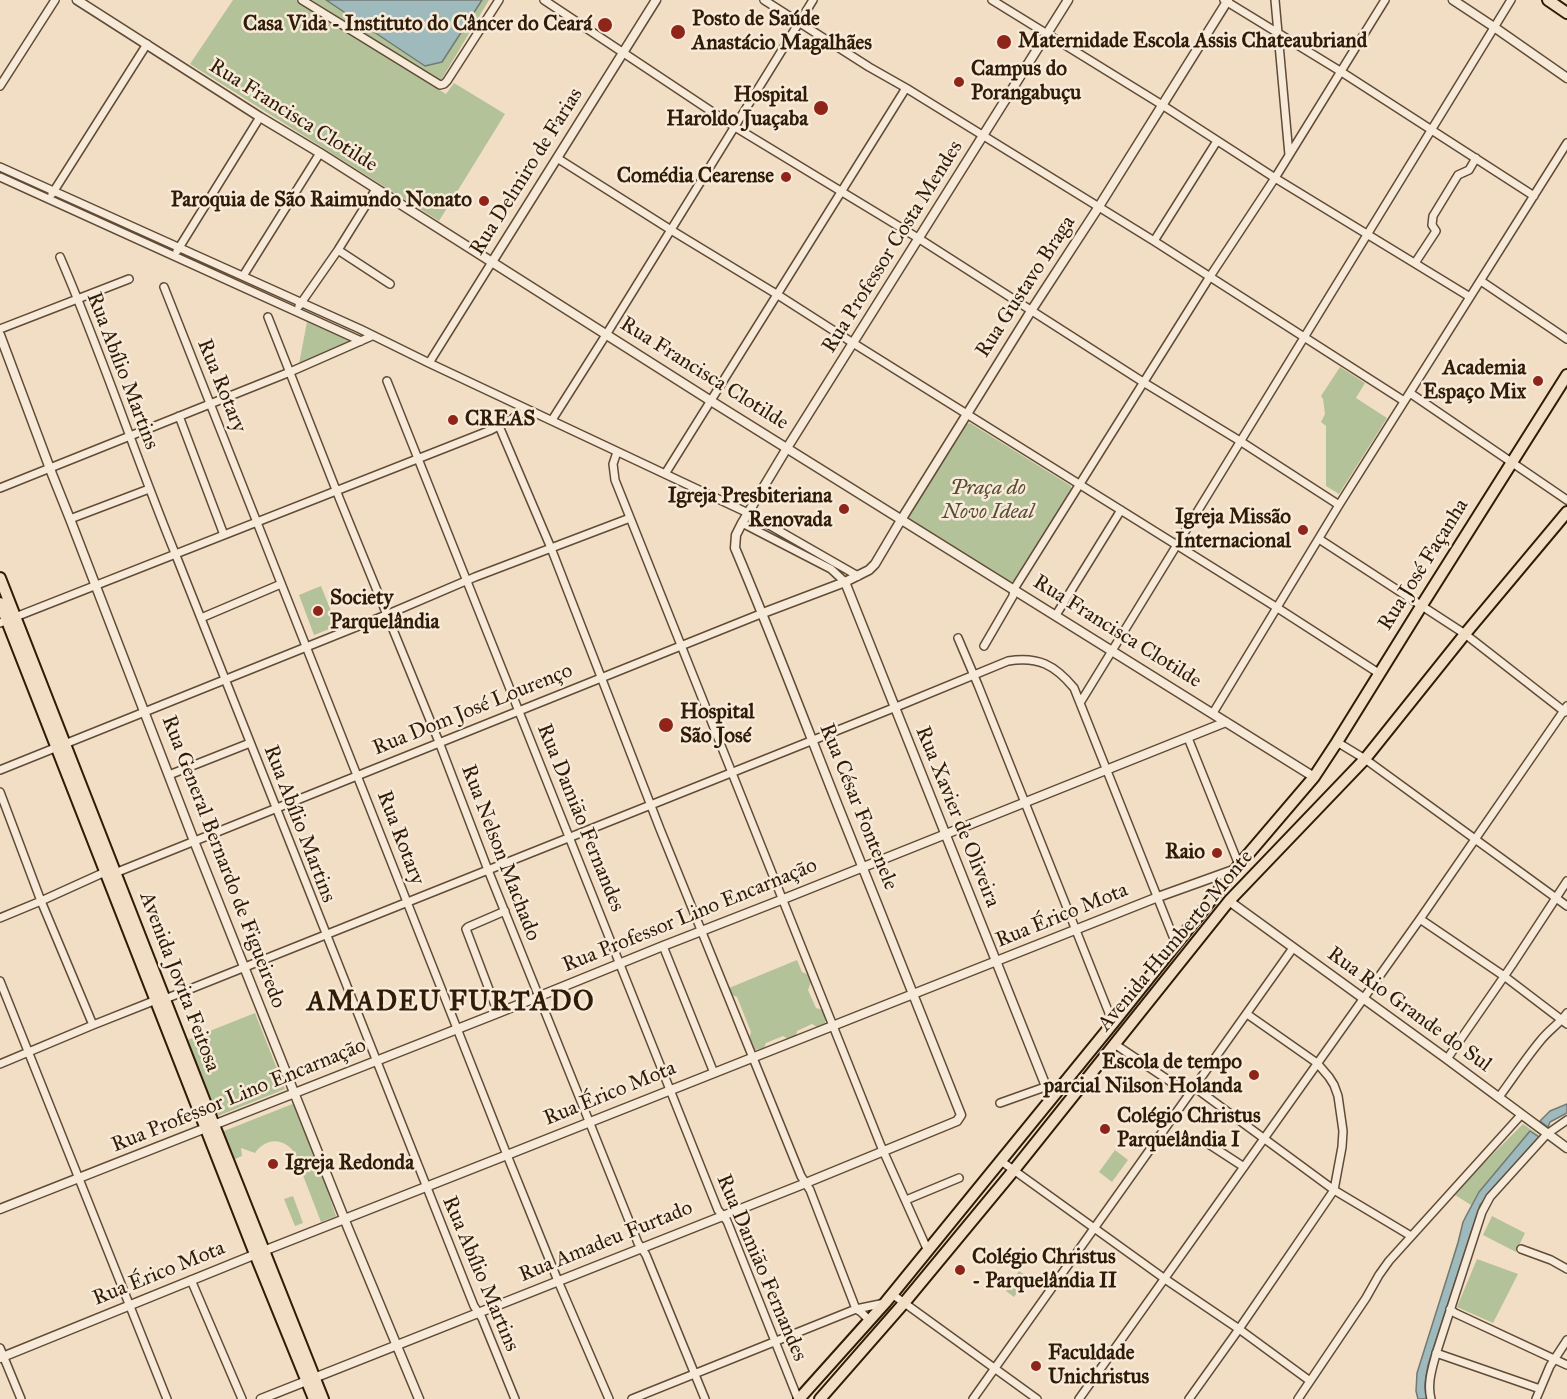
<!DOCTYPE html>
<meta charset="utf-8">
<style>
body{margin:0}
canvas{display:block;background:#f2dec5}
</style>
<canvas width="1567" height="1399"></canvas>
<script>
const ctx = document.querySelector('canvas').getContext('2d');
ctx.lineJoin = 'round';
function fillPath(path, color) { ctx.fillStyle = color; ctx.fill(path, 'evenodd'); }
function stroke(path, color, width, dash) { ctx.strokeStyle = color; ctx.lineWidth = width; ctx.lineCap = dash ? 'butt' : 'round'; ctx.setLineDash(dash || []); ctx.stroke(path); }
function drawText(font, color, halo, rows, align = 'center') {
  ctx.font = font + ' "IM FELL Great Primer",serif'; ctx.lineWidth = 5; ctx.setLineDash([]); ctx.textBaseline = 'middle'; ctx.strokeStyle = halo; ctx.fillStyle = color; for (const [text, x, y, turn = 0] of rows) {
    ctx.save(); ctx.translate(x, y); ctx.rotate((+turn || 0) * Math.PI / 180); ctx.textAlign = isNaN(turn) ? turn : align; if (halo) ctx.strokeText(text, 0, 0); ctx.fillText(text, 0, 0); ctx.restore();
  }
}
fillPath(new Path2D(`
 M233,0H296L446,94L454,83L505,114L439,221L190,64Z
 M312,0H489L440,82Z
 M307,322L348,340L349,344L299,364Z
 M1340,367L1365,383L1356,398L1387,418L1339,494L1326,486V426L1321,422L1325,414L1323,399L1321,396Z
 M970,423L1071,486V489L1013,581L1011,582L908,518L967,424Z
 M321,586L337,626L314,635L299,595Z
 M797,960L802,972L809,975L811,982L808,990L816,1008L823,1010L826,1017L825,1024L817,1027L812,1024L797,1031L796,1036L788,1039L783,1036L766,1043L764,1048L754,1050L749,1039L751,1032L737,997L732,995L729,988Z
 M255,1013L285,1089L218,1116L187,1040Z
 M295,1103L319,1165L336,1216L321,1222L294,1152C283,1137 265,1138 255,1153L241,1148L242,1156L233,1160L223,1134L224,1131Z
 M1523,1124L1543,1138L1488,1201L1433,1365L1431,1399H1420L1429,1336L1465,1216L1471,1205L1455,1195L1484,1163Z
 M1115,1150L1128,1160L1112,1182L1099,1172Z
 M293,1196L303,1223L295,1226L284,1199Z
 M1492,1216L1525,1233L1516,1252L1483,1235Z
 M1477,1259L1518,1274L1493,1323L1457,1307Z
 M1019,1271L1028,1277L1014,1297L1006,1291Z`), '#b4c299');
const water = new Path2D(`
 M326,0H482L442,62L425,66Z
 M1567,1104V1113L1550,1122L1548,1127L1540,1121L1550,1111Z
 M1530,1131L1539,1137L1480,1205L1428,1365C1426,1377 1423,1387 1427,1399H1418L1416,1391L1417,1373L1458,1243L1463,1222L1479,1192Z`);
fillPath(water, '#9ebabd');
stroke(water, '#727a74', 1.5);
const minor = new Path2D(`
 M302,0L440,85L444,84L447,81L499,0
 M544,0L735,127L918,238L1143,382L1240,441L1339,505
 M764,0L869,67L906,88L1154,241L1404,401
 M992,0L1159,103L1275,178L1470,297
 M1224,0L1340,71L1534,196
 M1275,0L1289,155
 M0,86L55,0
 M557,158L671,230L778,295L853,343L1276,607L1380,674
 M0,167L360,329L429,363L748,513L858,576
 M0,177L361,341
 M52,194L147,44
 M1154,241L1217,141
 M338,250L390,284
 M177,251L260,117
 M60,257C103,356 136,459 177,558C278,807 373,1058 474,1306L482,1318L515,1399
 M1415,263L1436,231L1432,225L1433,216L1458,175L1469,170L1476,158
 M243,276L320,153
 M1481,281L1567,339
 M164,287L507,1155L558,1281L609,1399
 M299,306L338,250L376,189
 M268,317L340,500L439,742L488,870L638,1243L646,1255L705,1399
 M0,329L129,279
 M429,363L492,262
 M387,381L718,1210L727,1221L798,1399
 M1410,393L1567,500
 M179,416L224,535
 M552,420L609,330L813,0
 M499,426L551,548L660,829L801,1176L810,1190L856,1309L861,1312L870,1321
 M617,452L613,464L615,480L881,1146L928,1251
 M665,474L906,88
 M0,488L290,372L372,336
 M70,519L149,489
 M742,523L831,569L845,582
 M1319,539L1465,634L1565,712
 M1056,615L1121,510
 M201,618L281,584
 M0,623L491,430L528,410
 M958,638L978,685L1113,1023
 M984,646L1013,596L1014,589L1209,278L1275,178L1385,0
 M1080,703L1511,0
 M1213,713L1339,505L1567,143
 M1188,738L1239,865
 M1337,742L1365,759L1567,906
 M0,770L386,615L475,577L630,518
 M169,775L250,743
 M0,792L41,901L93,1025
 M115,873L763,613
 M0,918L41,901L105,872
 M1420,919L1504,976L1567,1024
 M663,946L714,1073
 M0,981L167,1399
 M165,999L901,705L1008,661C1038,656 1055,665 1074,688L1176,944
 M498,1013L466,929L468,927L505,911
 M1116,1045L1189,1094
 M1447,1059L1512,965L1567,881
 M0,1064L93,1025L156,1000
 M1194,1087L1334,1190L1411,1236
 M1499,1097C1513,1078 1526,1058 1541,1040C1549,1030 1560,1023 1567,1013
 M1000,1103L1045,1087
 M1204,1141L1244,1167
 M1001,1161L1165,1279L1239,1329L1310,1381
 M906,1200L959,1178
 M1521,1249L1551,1260L1567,1269
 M191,1280L242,1399
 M892,1294L1037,1399
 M1450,1309L1455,1313L1567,1365
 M0,1348L21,1399
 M1436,1353L1540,1389
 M632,1399L856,1309L885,1303
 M973,1399L1293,948
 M1079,1399L1420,919L1567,706
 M1189,1399L1239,1329L1334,1190L1342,1147L1343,1131L1338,1096L1334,1085L1329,1077L1317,1063L1247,1014
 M1298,1399L1366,1298L1379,1275L1389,1261L1521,1115
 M1431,1399C1427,1384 1432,1369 1436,1354L1482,1212L1490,1197L1547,1134L1567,1120
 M1536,1399L1550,1366L1567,1340`);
const tertiary = new Path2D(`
 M77,0L260,117L320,153L711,401L1314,777
 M1453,0L1494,27L1567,78
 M492,262L656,0
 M0,335L52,474L70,519L194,841L348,1228L419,1399
 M845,582L1051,1099
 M763,613L845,582L869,570L875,564L901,520L967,414L1031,311L1098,208L1228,0
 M1229,901L1447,1059L1567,1148
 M0,1209L498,1013L663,946L781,900L1226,722
 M0,1358L271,1248L507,1155L1158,897L1236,869
 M261,1399L801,1185L957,1121L961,1115C921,1012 879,909 838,806C804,720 771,633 735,548L736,535L742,523L787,448L1068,0`);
const primary = new Path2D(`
 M1548,0L1567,13
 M0,578L214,1125L323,1399
 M0,603L255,1254L314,1399
 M799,1399L885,1303L1113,1023L1239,865L1314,777L1337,742L1422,605L1567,375
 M820,1399L904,1303L1014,1170L1229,901L1365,759L1465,634L1567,512`);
stroke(minor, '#604c36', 10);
stroke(tertiary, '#604c36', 11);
stroke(primary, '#2f1b06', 14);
stroke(minor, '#f7ead9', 7);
stroke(tertiary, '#f7ead9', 8);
stroke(primary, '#f2dec5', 10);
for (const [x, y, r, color] of [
 [605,25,8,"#8f2418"],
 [678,32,8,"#8f2418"],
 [1004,42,8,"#8f2418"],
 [959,82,6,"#8f2418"],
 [821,108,8,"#8f2418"],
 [786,177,6,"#8f2418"],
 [484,201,6,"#8f2418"],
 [1538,381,6,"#8f2418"],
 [453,420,6,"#8f2418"],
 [844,509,6,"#8f2418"],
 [1303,530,6,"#8f2418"],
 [318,611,6,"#8f2418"],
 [666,725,8,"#8f2418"],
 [1217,853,6,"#8f2418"],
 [1254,1075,6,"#8f2418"],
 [1105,1129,6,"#8f2418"],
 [273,1164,6,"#8f2418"],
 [960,1270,6,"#8f2418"],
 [1036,1366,6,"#8f2418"]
]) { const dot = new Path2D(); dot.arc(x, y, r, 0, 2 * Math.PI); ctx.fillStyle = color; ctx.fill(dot); stroke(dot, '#f7ead9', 2); }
drawText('bold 21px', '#2f1b06', '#f7ead9', [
 ["Posto de Saúde",692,20],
 ["Anastácio Magalhães",692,44],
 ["Casa Vida - Instituto do Câncer do Ceará",592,25,"right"],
 ["Maternidade Escola Assis Chateaubriand",1018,42],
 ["Campus do",971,70],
 ["Porangabuçu",971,94],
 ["Hospital",808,96,"right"],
 ["Haroldo Juaçaba",808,120,"right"],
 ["Comédia Cearense",774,177,"right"],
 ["Paroquia de São Raimundo Nonato",472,201,"right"],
 ["Academia",1526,369,"right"],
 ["Espaço Mix",1526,393,"right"],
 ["CREAS",465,420],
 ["Igreja Presbiteriana",832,497,"right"],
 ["Renovada",832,521,"right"],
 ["Igreja Missão",1291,518,"right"],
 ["Internacional",1291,542,"right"],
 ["Society",330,599],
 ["Parquelândia",330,623],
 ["Hospital",680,713],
 ["São José",680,737],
 ["Raio",1205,853,"right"],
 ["Escola de tempo",1242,1063,"right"],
 ["parcial Nilson Holanda",1242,1087,"right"],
 ["Colégio Christus",1117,1117],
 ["Parquelândia I",1117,1141],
 ["Igreja Redonda",285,1164],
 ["Colégio Christus",972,1258],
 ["- Parquelândia II",972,1282],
 ["Faculdade",1048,1354],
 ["Unichristus",1048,1378]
], 'left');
drawText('21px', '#2f1b06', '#f7ead9', [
 ["Rua Francisca Clotilde",293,116,32],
 ["Rua Delmiro de Farias",527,172,-58],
 ["Rua Professor Costa Mendes",893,247,-58],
 ["Rua Gustavo Braga",1026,287,-57],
 ["Rua Abílio Martins",122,371,69],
 ["Rua Francisca Clotilde",704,374,32],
 ["Rua Rotary",221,386,68],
 ["Rua José Façanha",1424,565,-58],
 ["Rua Francisca Clotilde",1117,632,32],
 ["Rua Dom José Lourenço",473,710,-22],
 ["Rua César Fontenele",858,807,68],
 ["Rua Xavier de Oliveira",957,817,68],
 ["Rua Damião Fernandes",580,818,68],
 ["Rua Abílio Martins",299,824,69],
 ["Rua Rotary",400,838,69],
 ["Rua Nelson Machado",500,853,69],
 ["Rua General Bernardo de Figueiredo",223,862,69],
 ["Rua Professor Lino Encarnação",690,916,-22],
 ["Rua Érico Mota",1062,916,-22],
 ["Avenida Humberto Monte",1176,941,-50],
 ["Avenida Jovita Feitosa",179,982,69],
 ["Rua Rio Grande do Sul",1409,1010,36],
 ["Rua Érico Mota",610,1094,-22],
 ["Rua Professor Lino Encarnação",239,1096,-22],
 ["Rua Amadeu Furtado",606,1242,-22],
 ["Rua Damião Fernandes",761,1268,67],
 ["Rua Érico Mota",159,1274,-22],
 ["Rua Abílio Martins",480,1274,67]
]);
drawText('italic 21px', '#574d32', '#f7ead9', [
 ["Praça do",988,489],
 ["Novo Ideal",988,513]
]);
ctx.letterSpacing = '1.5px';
drawText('bold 27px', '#2f1b06', '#f7ead9', [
 ["AMADEU FURTADO",451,1003]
]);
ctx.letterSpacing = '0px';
</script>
